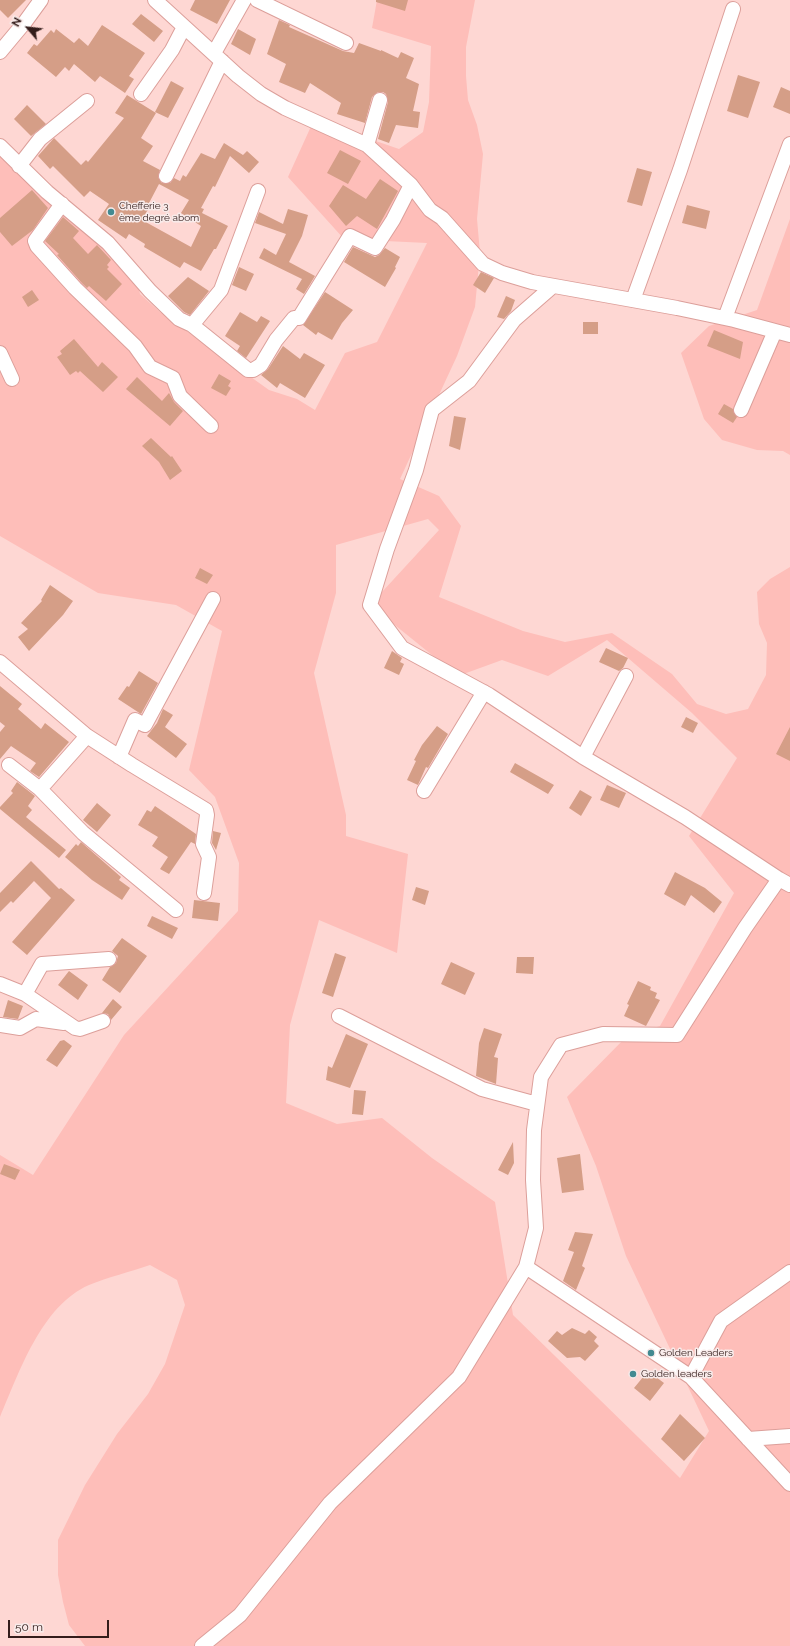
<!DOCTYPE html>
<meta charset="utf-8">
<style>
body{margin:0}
#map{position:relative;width:790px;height:1646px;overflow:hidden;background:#fed7d3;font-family:Raleway,sans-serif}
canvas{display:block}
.north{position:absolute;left:8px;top:8px;width:40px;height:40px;-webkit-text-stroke:3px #f8ebea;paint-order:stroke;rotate:298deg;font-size:11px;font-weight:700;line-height:16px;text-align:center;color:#341d1b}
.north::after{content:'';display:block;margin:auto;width:14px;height:18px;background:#341d1b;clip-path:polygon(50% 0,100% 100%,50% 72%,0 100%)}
.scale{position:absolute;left:8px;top:1620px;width:101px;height:18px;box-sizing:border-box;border:2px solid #341d1b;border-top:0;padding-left:5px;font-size:12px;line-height:14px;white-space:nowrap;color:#341d1b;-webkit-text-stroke:3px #f8ebea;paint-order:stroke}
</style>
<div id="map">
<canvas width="790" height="1646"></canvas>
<div class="north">N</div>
<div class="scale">50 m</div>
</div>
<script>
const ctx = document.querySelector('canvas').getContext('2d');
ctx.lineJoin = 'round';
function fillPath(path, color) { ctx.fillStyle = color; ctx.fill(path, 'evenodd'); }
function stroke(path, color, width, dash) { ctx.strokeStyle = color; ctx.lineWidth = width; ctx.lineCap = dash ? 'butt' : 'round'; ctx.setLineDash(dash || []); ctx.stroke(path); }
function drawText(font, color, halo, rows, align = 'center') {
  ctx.font = font + ' Raleway,sans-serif'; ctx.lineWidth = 3; ctx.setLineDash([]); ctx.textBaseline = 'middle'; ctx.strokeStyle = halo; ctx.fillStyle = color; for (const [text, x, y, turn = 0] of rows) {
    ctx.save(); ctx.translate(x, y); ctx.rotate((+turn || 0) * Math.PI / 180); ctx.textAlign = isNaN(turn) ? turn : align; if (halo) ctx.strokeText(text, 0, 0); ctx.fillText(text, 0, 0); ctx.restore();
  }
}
fillPath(new Path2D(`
 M377,0H475L466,47V76L468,100L477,125L483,154L477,219L480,253L475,307L457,356L400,479L439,496L461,526L439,597L523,631L565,642L612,633L672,674L697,704L726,714L748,709L766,675L767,643L759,624L757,592L770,579L790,567V1646H85L69,1625L63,1602L58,1575V1540L85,1485L117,1434L148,1394L165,1364L185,1305L177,1280L150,1265C130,1272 108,1277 89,1285C41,1306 19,1373 0,1417V1155L33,1175L124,1035L238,911L239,863L215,797L189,770L222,631L176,605L98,593L0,536V142L135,271L140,294L160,312L269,390L297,399L315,410L345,353L377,342L427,243L344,239L288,177L313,122L335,127L399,149L423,132L429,102L431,46L372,28ZM428,519L439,530L370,605L458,676L502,660L548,676L607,640L692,713L737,758L689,836L734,893L660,1026L627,1036L567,1097L596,1166L626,1256L709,1431L680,1478L513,1315L495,1202L432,1158L382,1118L337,1124L286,1103L290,1025L319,920L397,953L408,854L346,836V815L314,673L336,593V545Z
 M790,219V455L783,451L757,450L722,440L704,419L681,353L709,326L757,310Z`), '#febeb9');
fillPath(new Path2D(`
 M0,0H26L8,18L0,10Z
 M195,0H230L217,24L190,10Z
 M376,0H408L405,11L376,2Z
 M141,14L163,31L154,42L132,24Z
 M279,20L290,25L289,27L343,51L354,53L359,43L381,51V50L398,58L401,52L414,58L406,78L419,84L413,111L420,112L418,128L396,125L389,143L378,139L388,102L386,94L383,92H378L372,97L365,123L337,114L341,103L310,83L305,93L279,82L286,64L267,54Z
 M102,25L145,53L129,76L134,79L125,93L100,76L95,82L74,64L69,71L65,67L56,77L27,53L34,44L37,46L51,30L54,33L56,29L74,43L79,38L88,46Z
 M238,29L256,39L250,55L231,44Z
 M738,75L760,82L748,118L727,111Z
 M171,81L184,88L168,118L155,112Z
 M781,87L790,91V114L773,107Z
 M127,95L156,113L141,138L153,146L143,161L160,170L158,177L162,183H170L174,178L180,181L183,175L186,177L201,153L215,159L224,143L243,155L247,151L259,162L249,173L230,156L215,187L213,186L201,208L204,209L202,213L228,226L216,249H214L201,271L184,262L180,268L144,247L145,244L129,234L126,239L98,220L109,204L90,191L84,197L53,166L50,169L38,156L54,138L81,165L86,160L88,162L124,118L115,113ZM159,184L189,200L181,213L201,226L191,247L142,220L151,204L149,203Z
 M27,105L46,124L31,136L14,119Z
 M340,150L361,161L348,184L327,173Z
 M637,168L652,172L642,206L627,202Z
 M380,179L398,191L377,229L357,216L346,226L329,206L343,185L366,199Z
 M32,190L48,208L33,230L12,246L0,232V218Z
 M687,205L710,211L706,229L682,223Z
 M288,209L308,215L302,236L289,262L315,276L304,294L296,289L302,279L259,258L264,248L276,255L286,234L255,223L259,212L283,224Z
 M63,217L79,231L73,238L88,254L97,245L111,260L107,265L109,267L107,269L122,284L106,301L89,286L87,288L81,282L57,255L59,254L45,241Z
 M353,247L375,257L379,255L385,248L400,257L395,267L396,268L385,287L344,262Z
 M239,267L254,274L246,291L232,285Z
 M481,272L494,278L485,293L473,285Z
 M188,277L209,291L190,315L184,312L168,296Z
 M32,290L39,300L28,307L22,297Z
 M325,292L353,310L342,323L332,340L318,332L316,335L303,325Z
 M506,296L515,300L511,311L504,319L497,317Z
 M240,312L257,322L261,316L270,321L246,358L237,351L240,346L225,336Z
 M583,322H598V334H583Z
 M714,330L743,342L740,359L707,346Z
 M74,339L98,367L102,362L118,377L103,392L80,371L78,373L76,371L70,375L57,357L62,354L60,351Z
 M283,346L300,359L304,353L325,365L305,398L280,383L277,388L261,375L268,369Z
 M219,374L231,381L228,386L231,388L226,396L211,388Z
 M137,377L162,401L169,393L174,402L183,411L170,426L126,389Z
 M724,404L733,409L737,417L733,423L718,414Z
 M454,416L466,418L460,450L449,446Z
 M151,438L171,457L172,456L182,471L170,480L159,462L142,446Z
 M200,568L213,575L207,584L195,578Z
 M50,585L73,601L63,615L29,651L18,637L28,629L21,623L42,601L41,600Z
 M606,648L628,658L623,668L619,671L599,662Z
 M392,651L402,658L400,662L404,664L399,675L384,668Z
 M139,671L158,683L141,714L118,699L127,686L129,687Z
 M0,686L22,704L18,709L41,729L45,723L69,742L39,777L30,771L36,763L11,746L0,759V732L5,726L0,722Z
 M163,709L173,715L165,727L187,744L176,758L147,736L157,723Z
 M686,717L698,723L693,733L681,727Z
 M437,726L448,734L428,768L426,767L418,785L407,780L416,761L414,760L422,745Z
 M790,727V761L776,754Z
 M515,763L554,785L548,794L510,772Z
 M17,782L35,796L28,806L32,810L26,817L66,850L59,858L0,809V807L13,793L11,791Z
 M607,785L626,793L619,808L600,800Z
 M580,790L592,797L581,816L569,808Z
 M97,803L111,815L97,832L83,820Z
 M155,806L196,834L195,844L191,842L169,874L160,869L168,857L152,846L158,837L138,825L147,810L151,812Z
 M213,831L221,833L216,850L212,843Z
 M81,842L121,877L119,880L130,888L122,900L92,880L65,857L76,844L78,846Z
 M31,861L59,889L61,888L75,900L27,955L12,942L51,898L34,881L13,903L11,901L0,912V893Z
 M675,872L705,888L722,902L714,913L691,895L685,906L664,894Z
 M416,887L429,891L425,905L412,900Z
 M194,900L220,903L218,921L192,918Z
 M152,916L178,928L172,939L147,926Z
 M122,938L147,956L120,993L102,980L110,967L116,963L118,956L112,951Z
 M335,953L346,957L333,997L322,993Z
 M517,957H534L533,974L516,973Z
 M451,962L475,973L465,995L441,984Z
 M69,971L88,985L78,1000L58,985Z
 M638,981L651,987L650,990L657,993L655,998L660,1000L646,1026L624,1016L629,1005L627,1004Z
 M113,999L122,1007L111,1020L108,1014L102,1013Z
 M8,1000L23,1006L18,1019L3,1017Z
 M484,1028L502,1034L494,1057L498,1058L496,1084L476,1076L479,1043Z
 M346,1034L368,1044L350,1088L326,1080L328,1066L332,1068Z
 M64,1040L72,1046L57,1067L46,1060L60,1041Z
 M354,1090L366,1091L363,1115L352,1114Z
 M513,1142L514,1163L508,1175L498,1170Z
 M580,1154L584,1190L562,1193L557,1158Z
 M4,1164L20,1170L15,1180L0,1174Z
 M575,1232L593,1234L582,1266L585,1268L576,1290L563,1281L574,1252L568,1250Z
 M572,1328L585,1334L589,1330L597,1337L594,1341L599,1346L585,1361L580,1357L567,1358L548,1341L557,1331L562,1335Z
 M648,1371L664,1383L650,1401L634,1388Z
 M680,1414L705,1438L684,1461L661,1439Z`), '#d59e87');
const minor = new Path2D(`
 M155,0L238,76L261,94L285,108L367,145L411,185L430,210L442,218L483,264L502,273L532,282L677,308L734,320L790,335
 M257,0L346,43
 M0,52L25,22L41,0
 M214,53L244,0
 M141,94L172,50L184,27
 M367,145L380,100
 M0,146L47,192L108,243L150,291L179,319L192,325L248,370H253L261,365L276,340L294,318H299L350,236L375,248L393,220L411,185
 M19,166L40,139L87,101
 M166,176L222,61
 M62,204L35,241L37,246L75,288L135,346L150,367L173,378L180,396L211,426
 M553,286L514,320L469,381L432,410L416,470L387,549L370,605L402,648L489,695L583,757L685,817L779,879
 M633,300L680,170L733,9
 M725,318L790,144
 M192,325L221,290L258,191
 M0,353L12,379
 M741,410L775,331
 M0,662L87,736L132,765L206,810L207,815L203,844L209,857L204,893
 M119,757L135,720L145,725L213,599
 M583,757L626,676
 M9,765L40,789L83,833L176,910
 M40,789L87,736
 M424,791L484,692
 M0,984L25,994L75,1028L80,1029L103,1021
 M25,994L42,964L109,959
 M339,1016L482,1089L537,1104
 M0,1025L20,1028L36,1019L64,1023
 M526,1267L691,1377L790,1484
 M691,1377L721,1321L790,1272
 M748,1439L790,1436
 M202,1646L240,1615L330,1503L459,1377L526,1267L536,1228L533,1180L534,1130L541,1077L561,1045L603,1034L677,1035L745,928L779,879L790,885`);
stroke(minor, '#dc9f9a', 16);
stroke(minor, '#fff', 14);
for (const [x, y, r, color] of [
 [111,212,4,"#428a91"],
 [651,1353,4,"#428a91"],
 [633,1374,4,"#428a91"]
]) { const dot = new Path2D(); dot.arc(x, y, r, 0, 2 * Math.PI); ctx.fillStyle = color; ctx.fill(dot); stroke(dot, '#f8ebea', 1.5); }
drawText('10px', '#341d1b', '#f8ebea', [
 ["Chefferie 3",119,206],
 ["ème degré abom",119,218],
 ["Golden Leaders",659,1353],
 ["Golden leaders",641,1374]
], 'left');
</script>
